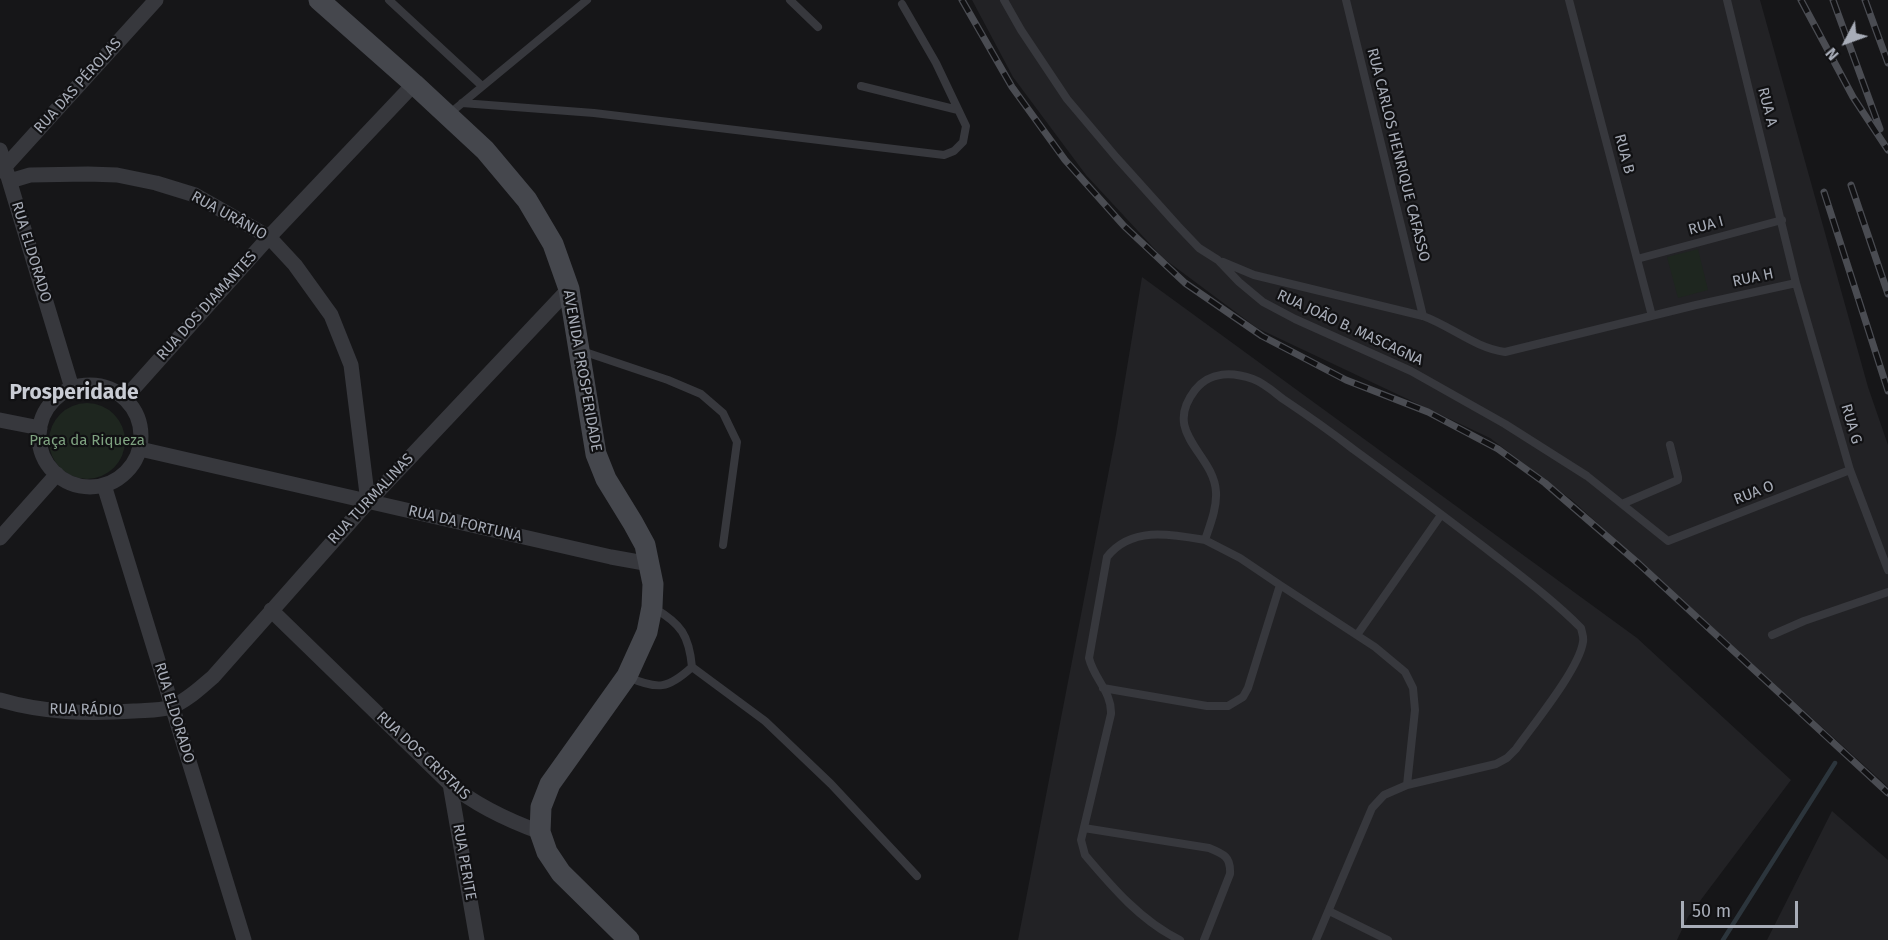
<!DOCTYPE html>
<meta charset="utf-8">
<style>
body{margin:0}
#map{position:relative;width:1888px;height:940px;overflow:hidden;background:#161618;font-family:"Fira Sans",sans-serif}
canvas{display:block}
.north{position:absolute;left:1816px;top:12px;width:60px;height:60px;-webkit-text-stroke:4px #111113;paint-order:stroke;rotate:229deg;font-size:16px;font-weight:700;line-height:24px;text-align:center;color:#a8adb8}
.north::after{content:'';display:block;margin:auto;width:21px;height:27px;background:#a8adb8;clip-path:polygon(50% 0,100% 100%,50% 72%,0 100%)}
.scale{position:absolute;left:1681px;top:901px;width:117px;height:27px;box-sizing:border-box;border:3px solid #a8adb8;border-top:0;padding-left:8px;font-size:18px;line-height:21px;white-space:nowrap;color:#a8adb8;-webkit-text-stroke:4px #111113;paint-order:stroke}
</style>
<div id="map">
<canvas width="1888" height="940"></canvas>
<div class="north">N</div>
<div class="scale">50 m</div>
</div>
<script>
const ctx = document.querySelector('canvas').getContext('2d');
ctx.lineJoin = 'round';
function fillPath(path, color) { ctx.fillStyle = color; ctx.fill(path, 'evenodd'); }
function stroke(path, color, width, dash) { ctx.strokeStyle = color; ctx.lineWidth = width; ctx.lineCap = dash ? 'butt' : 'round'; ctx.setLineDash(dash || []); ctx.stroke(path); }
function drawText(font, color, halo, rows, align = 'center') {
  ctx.font = font + ' "Fira Sans",sans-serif'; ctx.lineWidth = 4.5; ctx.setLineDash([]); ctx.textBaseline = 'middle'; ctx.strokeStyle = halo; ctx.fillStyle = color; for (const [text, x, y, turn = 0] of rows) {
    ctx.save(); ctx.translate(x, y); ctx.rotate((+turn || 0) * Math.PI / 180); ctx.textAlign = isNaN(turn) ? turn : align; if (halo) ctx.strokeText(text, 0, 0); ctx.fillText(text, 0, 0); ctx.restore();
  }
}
fillPath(new Path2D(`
 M972,0H1760L1868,387L1888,445V787L1573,501L1490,438L1257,328L1163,258L1086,175L1013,77Z
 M1142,277L1637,638L1791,780L1688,917L1677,940H1018L1116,434Z
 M1832,811L1888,860V940H1767Z`), '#222225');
fillPath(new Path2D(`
 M1698,249L1708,290L1678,298L1667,257Z
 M49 441a38 38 0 1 1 76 0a38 38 0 1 1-76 0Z`), '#1e261f');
stroke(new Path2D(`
 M1723,940L1835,763`), '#2c353c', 4.5);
stroke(new Path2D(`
 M389,0L482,86
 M790,0L818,27
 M1004,0L1021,30L1067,99L1116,157L1178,226L1199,248L1218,260L1239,282L1263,302L1295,319L1411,371L1505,424L1587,476L1668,541L1850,470
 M1346,0L1423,316
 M1569,0L1652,316
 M861,86L958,110
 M462,103L594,113L944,155L954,151L963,142L966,126L936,63L902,4
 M449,114L587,0
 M1637,259L1782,220
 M1223,262L1254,275L1423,316C1451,326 1475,348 1505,352L1696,305L1796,283L1727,0
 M1796,283L1850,470L1888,570
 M582,351L668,380L701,394L723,413L737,442L723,545
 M1622,504L1678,480V477L1670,445
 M1280,585L1375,647L1405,672L1413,688L1415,710L1407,785
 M1357,635L1441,515
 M1772,635L1804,621L1888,592
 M692,667L765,721L831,784L917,876
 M628,677C658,690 668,689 692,667C689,635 681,624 654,608
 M1103,688L1207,706H1228L1243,697L1248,688L1280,585L1240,558L1205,540
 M1084,828L1209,848C1224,854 1231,857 1230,874L1204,940
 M1329,911L1388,940
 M1180,940C1142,922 1112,887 1085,855L1081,840L1111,714C1112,692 1094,679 1089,658L1107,557C1131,526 1171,534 1205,540C1210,525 1217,508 1216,492C1214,453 1161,434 1195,390C1210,371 1233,372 1253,379C1264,383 1274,392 1283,399C1307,415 1330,431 1353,449C1397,481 1441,514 1484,547C1517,573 1551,598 1581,628C1582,633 1584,637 1583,642C1579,669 1533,725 1516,749L1507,758L1496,764L1407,785L1384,795L1372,808L1316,940`), '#37383d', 8);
stroke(new Path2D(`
 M0,150L72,388
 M1,171L156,0
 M10,181L30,175L88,174L117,175L156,183L195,195L269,237L295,265L331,315L351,365L368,502
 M39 436a51 51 0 1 1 102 0a51 51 0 1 1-102 0Z
 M125,398L269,237L414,84
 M0,420L40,428
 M140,449L611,557L650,564
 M104,485L244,940
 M0,538L57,474
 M271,610L450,784C477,806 507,820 540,832
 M0,700C44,713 88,714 134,711C146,710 160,711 171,707C187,701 201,687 213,677L368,502L569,289
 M450,784L477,940`), '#37383d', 15);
stroke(new Path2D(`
 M319,0L414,84L485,150L527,200L553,244L569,289L596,454L606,479L633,523L645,545L653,584L652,607L647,632L627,676L550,784L541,807L540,832L547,852L561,873L629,940`), '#45474d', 21);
const rail = new Path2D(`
 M962,0L1012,87L1065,160L1124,226L1185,283L1262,336L1346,380L1428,412L1498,449L1545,483L1639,564L1888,793
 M1801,0L1853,97L1888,150
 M1833,0L1880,129
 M1865,0L1888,63
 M1851,185L1888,294
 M1824,192L1888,391`);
stroke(rail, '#4a4c52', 7);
stroke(rail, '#111113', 4.5, [14]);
drawText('15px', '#a8adb8', '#111113', [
 ["RUA DAS PÉROLAS",78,86,-48],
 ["RUA A",1767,107,76],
 ["RUA B",1624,154,75],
 ["RUA CARLOS HENRIQUE CAFASSO",1398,155,76],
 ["RUA URÂNIO",229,216,29],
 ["RUA I",1706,226,-15],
 ["RUA ELDORADO",31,252,73],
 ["RUA H",1753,278,-12],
 ["RUA DOS DIAMANTES",207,306,-48],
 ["RUA JOÃO B. MASCAGNA",1350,328,25],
 ["AVENIDA PROSPERIDADE",582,371,80],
 ["RUA G",1851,424,74],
 ["RUA O",1754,493,-21],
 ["RUA TURMALINAS",371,499,-47],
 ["RUA DA FORTUNA",465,524,13],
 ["RUA RÁDIO",86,710,1],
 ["RUA ELDORADO",174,713,73],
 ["RUA DOS CRISTAIS",423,756,43],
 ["RUA PERITE",464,862,80]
]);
drawText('15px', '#7fa381', '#111113', [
 ["Praça da Riqueza",87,441]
]);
drawText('bold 21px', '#c9ccd4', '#111113', [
 ["Prosperidade",74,393]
]);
</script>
